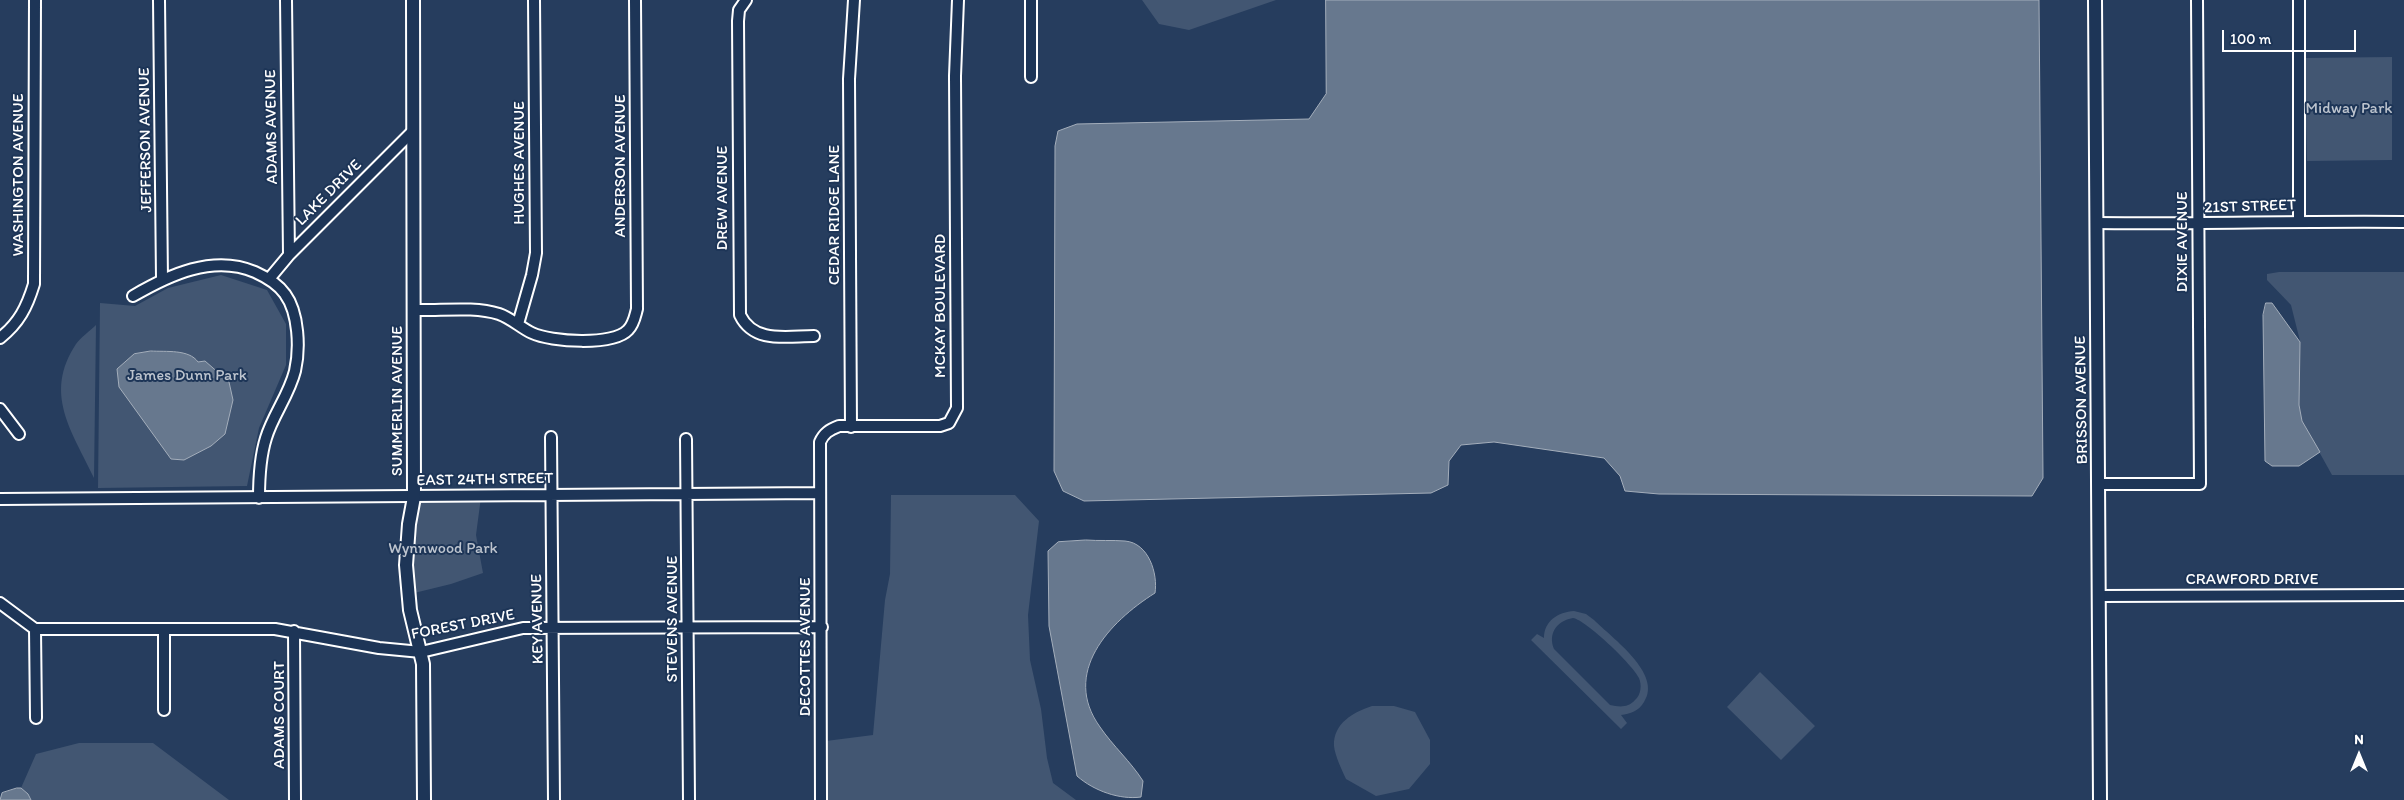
<!DOCTYPE html>
<style>
body{margin:0}
#map{position:relative;width:2404px;height:800px;overflow:hidden;background:#263d5e;font-family:Itim,sans-serif}
canvas{display:block}
.north{position:absolute;left:2334px;top:730px;width:50px;height:50px;-webkit-text-stroke:4px #1d3557;paint-order:stroke;rotate:0deg;font-size:14px;font-weight:700;line-height:20px;text-align:center;color:#fff}
.north::after{content:'';display:block;margin:auto;width:18px;height:22px;background:#fff;clip-path:polygon(50% 0,100% 100%,50% 72%,0 100%)}
.scale{position:absolute;left:2222px;top:30px;width:134px;height:22px;box-sizing:border-box;border:2px solid #fff;border-top:0;padding-left:6px;font-size:15px;line-height:18px;white-space:nowrap;color:#fff;-webkit-text-stroke:4px #1d3557;paint-order:stroke}
</style>
<div id="map">
<canvas width="2404" height="800"></canvas>
<div class="north">N</div>
<div class="scale">100 m</div>
</div>
<script>
const ctx = document.querySelector('canvas').getContext('2d');
ctx.lineJoin = 'round';
function fillPath(path, color) { ctx.fillStyle = color; ctx.fill(path, 'evenodd'); }
function stroke(path, color, width, dash) { ctx.strokeStyle = color; ctx.lineWidth = width; ctx.lineCap = dash ? 'butt' : 'round'; ctx.setLineDash(dash || []); ctx.stroke(path); }
function drawText(font, color, halo, rows, align = 'center') {
  ctx.font = font + ' Itim,sans-serif'; ctx.lineWidth = 4; ctx.setLineDash([]); ctx.textBaseline = 'middle'; ctx.strokeStyle = halo; ctx.fillStyle = color; for (const [text, x, y, turn = 0] of rows) {
    ctx.save(); ctx.translate(x, y); ctx.rotate((+turn || 0) * Math.PI / 180); ctx.textAlign = isNaN(turn) ? turn : align; if (halo) ctx.strokeText(text, 0, 0); ctx.fillText(text, 0, 0); ctx.restore();
  }
}
fillPath(new Path2D(`
 M1142,0H1276L1189,30L1159,24Z
 M2392,57V160L2307,161L2304,58Z
 M2279,272H2404V475H2332L2302,421L2299,405L2300,341L2291,305L2267,280V274Z
 M221,275L267,290L286,324V365L259,428L247,486L98,488L100,303L135,306L168,288Z
 M96,325L94,478C72,431 43,394 76,344C81,337 90,331 96,325Z
 M891,495H1015L1039,521L1028,615L1030,660L1041,709L1047,758L1053,783L1076,800H826V741L873,735L885,600L890,574Z
 M481,497L476,535L483,573L451,584L410,594L416,498Z
 M1574,611L1586,614L1594,620C1612,638 1663,674 1644,702C1639,711 1630,714 1621,715L1627,723L1621,729L1531,640L1537,634L1544,638C1544,621 1558,612 1574,611ZM1573,618C1586,620 1633,665 1639,678C1642,685 1641,695 1635,700C1628,708 1619,707 1610,705L1554,649C1548,634 1556,621 1573,618Z
 M1760,672L1815,726L1781,760L1727,707Z
 M1372,706H1394L1415,712L1430,740V764L1409,789L1376,796L1346,779C1342,770 1335,756 1334,746C1333,723 1354,712 1372,706Z
 M79,743H153L229,800H31L28,794L21,788L36,754Z`), '#425672');
const water = new Path2D(`
 M1326,0H2039L2043,478L2032,496L1659,494L1625,491L1620,476L1604,458L1494,442L1461,445L1449,461L1448,485L1431,493L1084,501L1063,491L1054,471L1055,146L1058,131L1077,124L1309,119L1326,94Z
 M2266,303H2272L2300,342L2299,405L2302,421L2320,452L2299,466H2272L2265,461L2263,315Z
 M151,351C166,352 189,349 198,362L205,361L229,382L233,400L225,434L211,446L184,460L171,459L119,387L117,369L134,354Z
 M1086,540C1099,541 1112,540 1125,541C1149,543 1158,574 1155,593C1109,622 1061,673 1100,727C1113,746 1131,762 1143,781L1141,797C1120,800 1094,791 1077,776L1049,626L1048,551L1058,542Z
 M17,788H21L28,794L31,800H0L2,793Z`);
fillPath(water, '#67788e');
stroke(water, '#a4aebb', 1);
const minor = new Path2D(`
 M159,0L162,279
 M286,0L289,255
 M746,0L739,10L738,21L740,315C754,344 787,336 814,336
 M1031,0V77
 M2299,0V220
 M2096,223C2199,224 2301,221 2404,222
 M269,279L289,255L413,131
 M133,296C169,275 213,254 255,272C266,277 278,284 285,294C299,313 300,349 295,371C289,395 273,415 266,438C260,457 259,477 259,498
 M414,310C441,311 473,306 499,314C511,318 521,328 532,333C551,342 613,346 628,330C634,324 635,316 637,309L635,0
 M518,324L532,275L536,253L534,0
 M0,338C19,323 27,307 34,284L35,0
 M0,409L19,434
 M851,427L849,79L854,0
 M551,437L554,800
 M686,439L689,800
 M2099,484H2200L2197,0
 M0,499L820,493
 M2100,596L2404,595
 M0,603L35,629H275L379,648L421,652L523,628L822,627
 M35,629L36,718
 M164,629V710
 M294,631L295,800
 M821,800L820,442C824,433 829,430 839,426H940L949,423L957,408L955,76L958,0`);
const tertiary = new Path2D(`
 M413,0L414,497L409,524L406,565L410,610L423,664L424,800
 M2095,0L2100,800`);
stroke(minor, '#fff', 14);
stroke(tertiary, '#fff', 16);
stroke(minor, '#1d3557', 10);
stroke(tertiary, '#1d3557', 12);
drawText('16px', '#bdc4ce', '#1d3557', [
 ["Midway Park",2349,109],
 ["James Dunn Park",187,376],
 ["Wynnwood Park",443,549]
]);
drawText('16px', '#fff', '#1d3557', [
 ["ADAMS AVENUE",272,127,-91],
 ["JEFFERSON AVENUE",146,140,-91],
 ["HUGHES AVENUE",520,163,-90],
 ["ANDERSON AVENUE",621,166,-90],
 ["WASHINGTON AVENUE",19,175,-90],
 ["LAKE DRIVE",329,193,-45],
 ["DREW AVENUE",723,198,-90],
 ["21ST STREET",2250,207,-2],
 ["CEDAR RIDGE LANE",835,215,-90],
 ["DIXIE AVENUE",2183,242,-90],
 ["MCKAY BOULEVARD",941,306,-90],
 ["BRISSON AVENUE",2082,400,-91],
 ["SUMMERLIN AVENUE",398,401,-90],
 ["EAST 24TH STREET",485,480,-1],
 ["CRAWFORD DRIVE",2252,580],
 ["KEY AVENUE",538,619,-91],
 ["STEVENS AVENUE",673,619,-90],
 ["FOREST DRIVE",463,625,-11],
 ["DECOTTES AVENUE",806,647,-90],
 ["ADAMS COURT",280,715,-90]
]);
</script>
